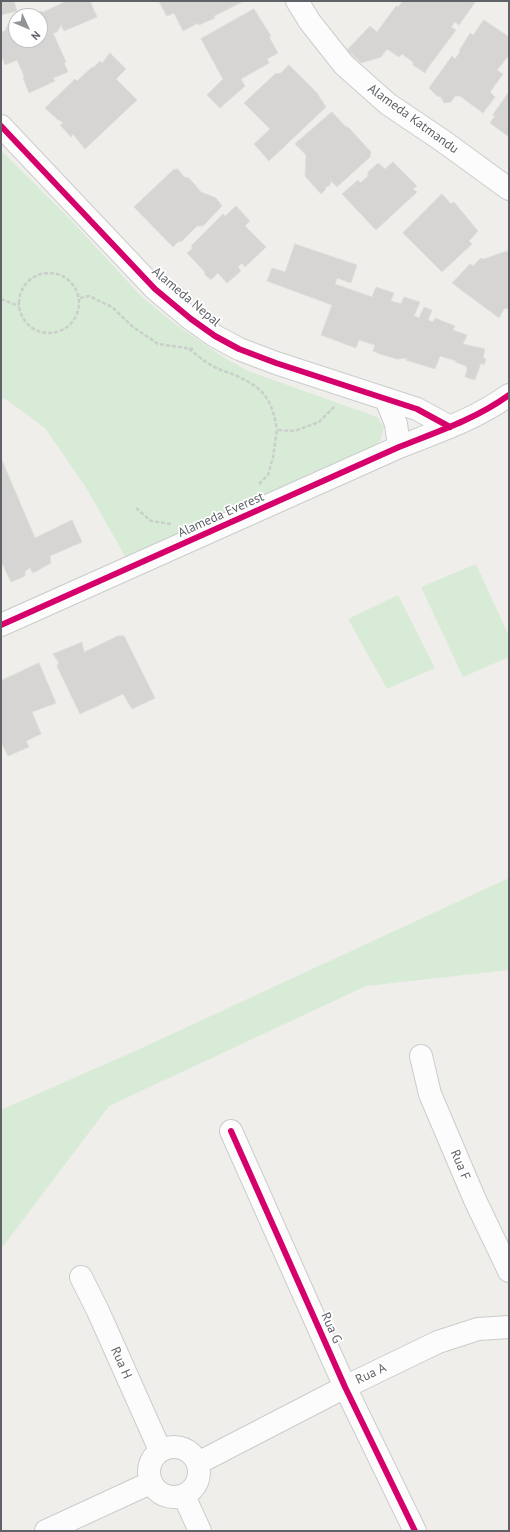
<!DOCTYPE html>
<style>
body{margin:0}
#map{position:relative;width:510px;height:1532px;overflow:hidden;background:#efeeea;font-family:"PT Sans",sans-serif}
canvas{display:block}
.frame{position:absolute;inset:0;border:2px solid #5f6368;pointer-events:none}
.north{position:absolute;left:8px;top:8px;width:40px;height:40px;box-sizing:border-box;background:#fff;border:1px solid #bfc1c3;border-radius:50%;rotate:134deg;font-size:11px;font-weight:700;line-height:16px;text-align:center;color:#5f6368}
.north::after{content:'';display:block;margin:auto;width:14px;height:18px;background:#919496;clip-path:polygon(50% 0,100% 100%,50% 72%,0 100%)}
</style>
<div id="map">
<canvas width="510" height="1532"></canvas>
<div class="frame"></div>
<div class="north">N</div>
</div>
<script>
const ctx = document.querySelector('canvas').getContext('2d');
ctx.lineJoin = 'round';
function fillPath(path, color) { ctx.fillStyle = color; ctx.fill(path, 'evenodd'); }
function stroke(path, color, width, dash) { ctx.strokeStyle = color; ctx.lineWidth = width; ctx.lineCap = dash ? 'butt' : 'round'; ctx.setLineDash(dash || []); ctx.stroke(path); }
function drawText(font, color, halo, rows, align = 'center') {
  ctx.font = font + ' "PT Sans",sans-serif'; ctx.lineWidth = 3.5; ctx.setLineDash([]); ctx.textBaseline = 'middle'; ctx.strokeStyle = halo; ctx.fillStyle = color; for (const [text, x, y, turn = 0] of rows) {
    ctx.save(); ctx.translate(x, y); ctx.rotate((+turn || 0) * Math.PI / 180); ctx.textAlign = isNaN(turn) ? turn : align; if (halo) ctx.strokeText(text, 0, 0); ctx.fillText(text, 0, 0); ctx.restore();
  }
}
fillPath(new Path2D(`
 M1,150L68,217L141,296L175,324L223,357L248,371L377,417L384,427L380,441L365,454L127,560L87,489L45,428L7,400L1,398Z
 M476,564L509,636V657L463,677L421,587Z
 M398,595L435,668L387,689L348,619Z
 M509,878V970L366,986L109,1106L1,1249V1110L133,1052Z`), '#d8ebd6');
const building = new Path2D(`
 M1,1H14L17,11L1,15Z
 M67,1H90L97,17L64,31L61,25L57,32L53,33L66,62L64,63L68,72L53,78L55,81L29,93L23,78L24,76L17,60L5,65L1,54V32L5,31L8,24L16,21V40H40V16H28L41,11L43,12Z
 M159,1H244L214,16L215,18L199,25L198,23L183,31L174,13L167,16Z
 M403,1H476L459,25L455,22L451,27L456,30L427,69L425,73L413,65V62L402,54L399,57L387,49L381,57L361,63L347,50L370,26L377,32L396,6L398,7Z
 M254,9L271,36L269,37L278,53L267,59L269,63L241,79L245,86L220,108L207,95L223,79L201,39Z
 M484,20L509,37V55L497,70L503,74L490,92L495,97L483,113L460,96H455L451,102L444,103L441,97L437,96L429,88L452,56L455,59L460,52L459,51L470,33L473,35Z
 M110,53L126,69L116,79L137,100L85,149L73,134L71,137L60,125L63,123L60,120L59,121L45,108L75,79L77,81L92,67L93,68L100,61L102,63Z
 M289,65L317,93L326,107L269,161L254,144L270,129L244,103L275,74L281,73Z
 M509,92V137L490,123L495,116L493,115Z
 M332,112L346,127H348L371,152L370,157L337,187L330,180L331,183L329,186L325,187L326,189L321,194L305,176L306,155L295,144Z
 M393,162L417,186L413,189L417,192L376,230L342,194L358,180L360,183L368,176V172L378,163L385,169Z
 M178,169L184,177L189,178L201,192L216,198L222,206L203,226H197L181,242L179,241L173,247L134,207L173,170Z
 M442,194L451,204L454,202L478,231L469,241L472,244L442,272L403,233Z
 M236,206L250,221L245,226L266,247L245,267L242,263L238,267L241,271L227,283L218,273L212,279H210L205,275L204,271L187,253L193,248L191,246L223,214L225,216Z
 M295,244L357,265L351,283L337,278L335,284L372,297L376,287L394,293L391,301L401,304L404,297L420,302L414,316L419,318L424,307L432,310L428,320L433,322L435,318L455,326L453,330L467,335L463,344L485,349L483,358L486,359L484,365L481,363L475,380L465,377L467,370L466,366L455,362L456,361L440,356L435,369L406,360L407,358L397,359L380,354L373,351L375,345L359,340L356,348L321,335L332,305L267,281L272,268L285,272Z
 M508,251L509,255V308L504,309L499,318L452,283L470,264L473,266L481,258L483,259Z
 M1,458L35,538L72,520L82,542L50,556L51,563L33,573L30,568L25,571V576L11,582L1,561Z
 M118,636H124L155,698L132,709L123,694L80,714L57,666L59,663L53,654L82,642L84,652Z
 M39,663L56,703L32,712L41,734L26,741L29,747L8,756L1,742V681Z`);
fillPath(building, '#d6d5d3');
stroke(building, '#deddd9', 1);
const minor = new Path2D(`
 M297,1L310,22L344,65L388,104L443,141L509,189
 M1,126L155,289L191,319L215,336L239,349L276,363L417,409L450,427
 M386,399L396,424L399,447
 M1,625L399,447C437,432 476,419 509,395
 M421,1056L430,1094L475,1200L509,1271
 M231,1131L345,1387L415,1531
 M81,1277L98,1311L160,1450
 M149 1472a25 25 0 1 1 50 0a25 25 0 1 1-50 0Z
 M198,1463L345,1387L438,1342L478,1329L509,1327
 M184,1496L200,1531
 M46,1531L150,1483`);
stroke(minor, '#cbcccc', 24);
stroke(new Path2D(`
 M19 303a30 30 0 1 1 60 0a30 30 0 1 1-60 0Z
 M80,298L89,296L112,307L133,327L158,344L193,349
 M1,299L19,306
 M189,349C196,354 203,361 211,365C219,370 228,372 237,376C265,389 272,400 277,430
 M259,484L268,475L273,457L277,430L295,431L319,422L335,406
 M136,508L151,521L171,524`), '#cacfcc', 2.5, [4, 2]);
stroke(minor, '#fdfcfc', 22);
stroke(new Path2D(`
 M1,126L155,289L191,319L215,336L239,349L276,363L417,409L450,427
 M1,625L399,447C437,432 476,419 509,395
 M231,1131L345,1387L415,1531`), '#d6006c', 6);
drawText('13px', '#5f6368', '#fff', [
 ["Alameda Katmandu",413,119,36],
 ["Alameda Nepal",186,297,40],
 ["Alameda Everest",221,515,-24],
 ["Rua F",460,1165,67],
 ["Rua G",331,1328,66],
 ["Rua H",121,1363,66],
 ["Rua A",371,1374,-25]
]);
</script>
